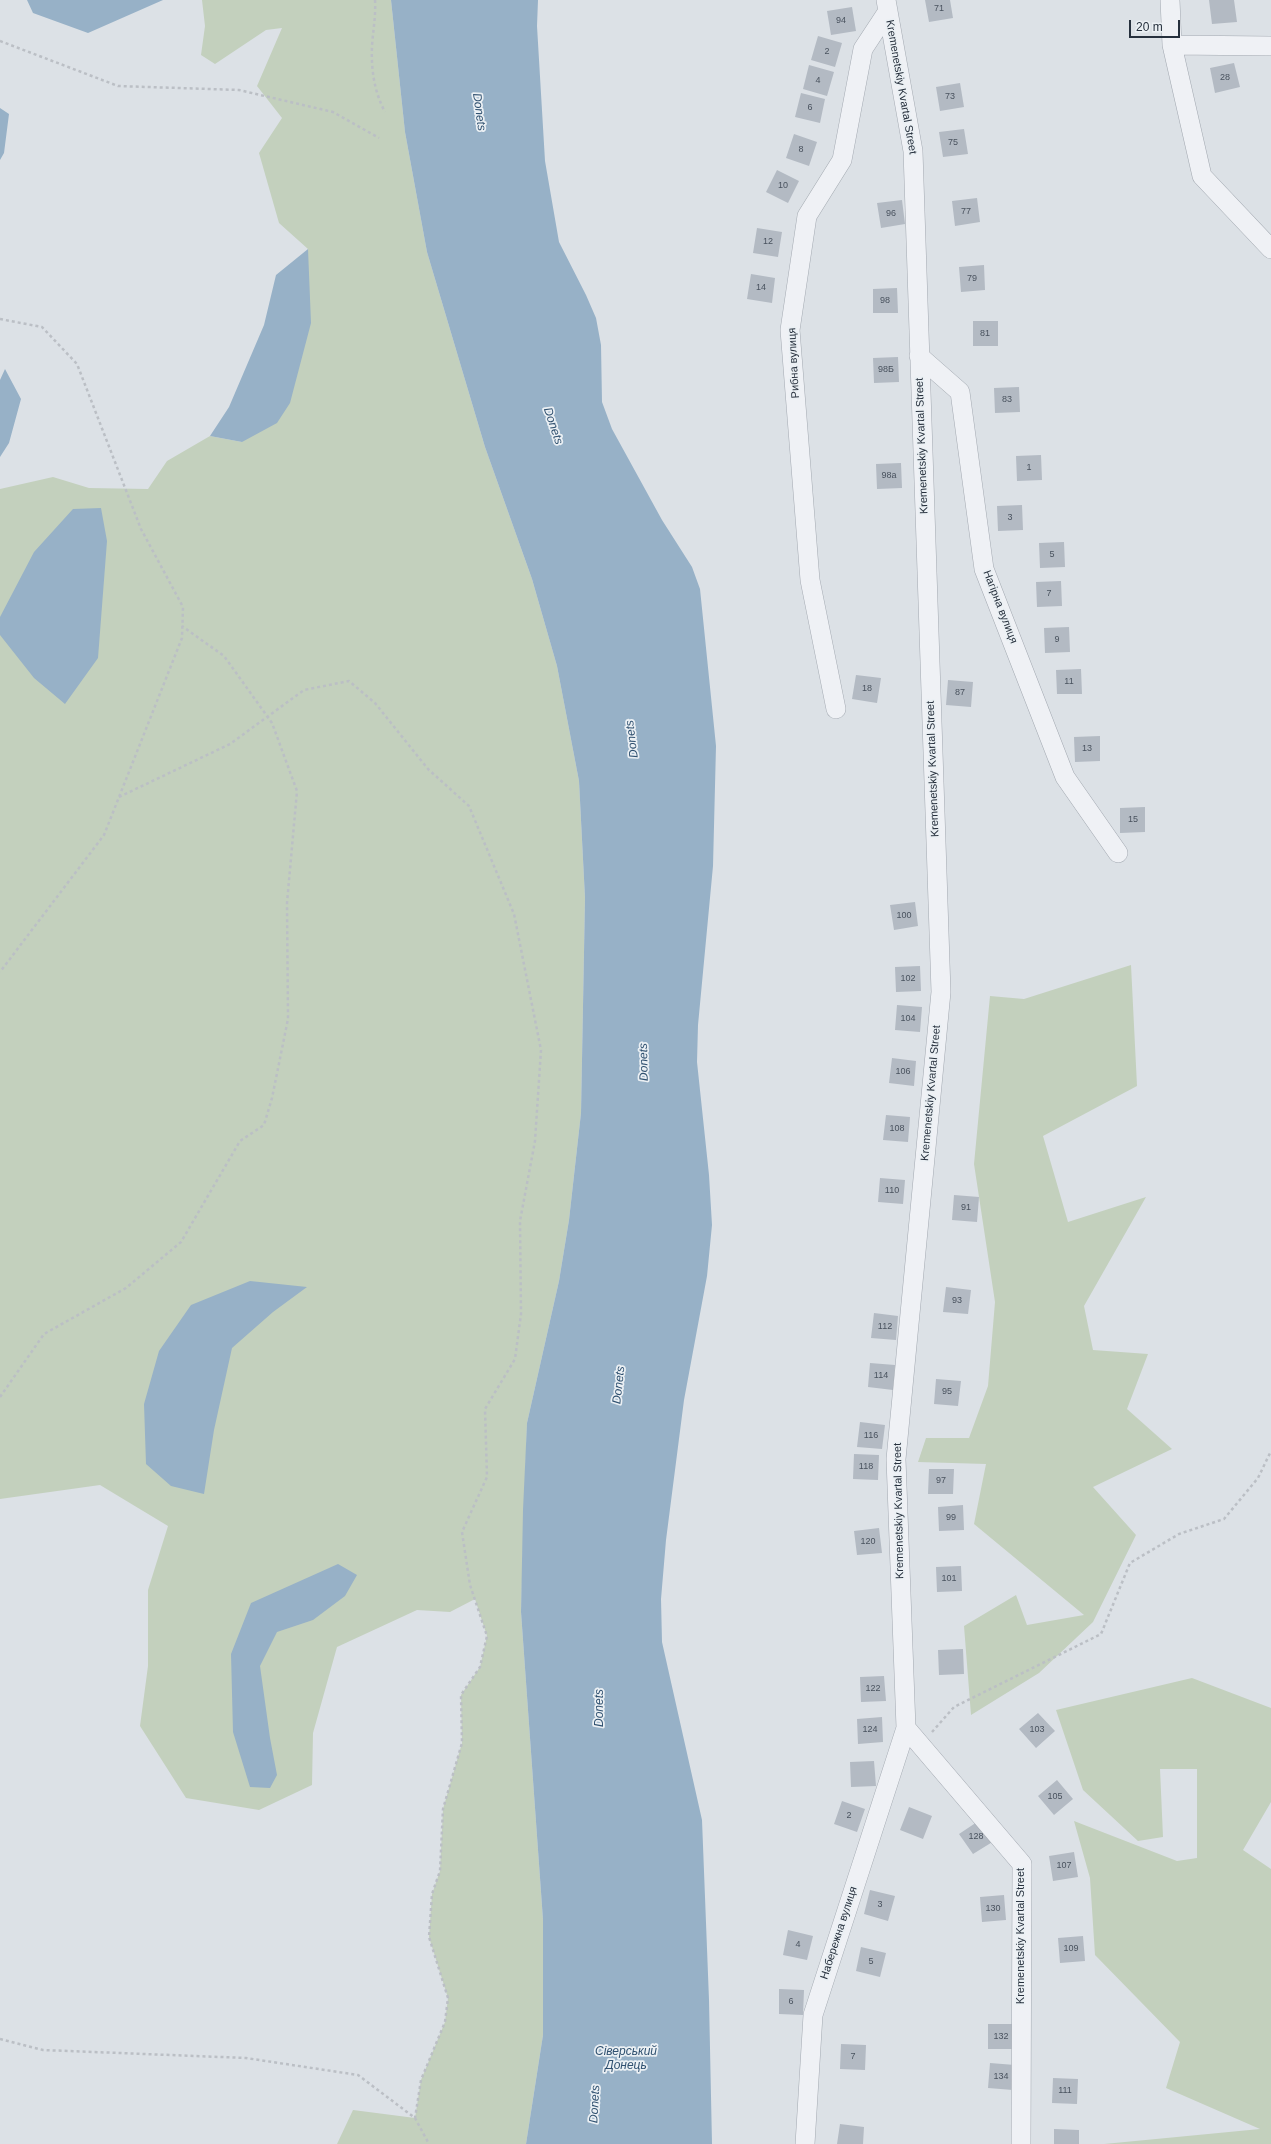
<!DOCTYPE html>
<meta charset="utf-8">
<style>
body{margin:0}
#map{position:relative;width:1271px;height:2144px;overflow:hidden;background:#dce1e6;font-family:Arial,sans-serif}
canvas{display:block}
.scale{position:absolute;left:1129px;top:20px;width:51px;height:18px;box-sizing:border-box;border:2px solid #26303d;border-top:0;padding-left:5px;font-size:12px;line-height:14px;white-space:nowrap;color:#26303d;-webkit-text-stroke:3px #ebf0f4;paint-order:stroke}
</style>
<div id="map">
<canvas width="1271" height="2144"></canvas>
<div class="scale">20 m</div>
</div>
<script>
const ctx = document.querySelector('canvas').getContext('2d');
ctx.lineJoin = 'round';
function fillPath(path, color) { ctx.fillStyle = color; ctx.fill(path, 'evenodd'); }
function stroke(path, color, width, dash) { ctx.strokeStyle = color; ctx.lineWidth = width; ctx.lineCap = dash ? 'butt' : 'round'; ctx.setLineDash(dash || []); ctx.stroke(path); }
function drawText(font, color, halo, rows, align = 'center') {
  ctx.font = font + ' Arial,sans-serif'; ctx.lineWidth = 3.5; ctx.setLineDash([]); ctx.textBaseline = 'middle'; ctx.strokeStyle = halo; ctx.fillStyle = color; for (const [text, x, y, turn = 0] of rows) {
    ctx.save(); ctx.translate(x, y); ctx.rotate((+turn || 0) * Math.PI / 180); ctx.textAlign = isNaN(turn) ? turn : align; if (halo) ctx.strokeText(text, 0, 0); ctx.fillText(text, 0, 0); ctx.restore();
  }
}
fillPath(new Path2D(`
 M202,0H391L405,132L427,252L485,447L532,579L557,666L579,781L585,898L581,1113L569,1220L559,1281L527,1423L521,1612L543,1920V2035L526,2144H337L353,2110L415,2118L421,2080L445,2022L448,1998L429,1937L432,1894L440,1871L443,1809L462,1743L461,1695L480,1667L487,1636L475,1599L450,1612L417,1610L337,1647L313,1733L312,1785L259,1810L186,1798L140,1726L148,1666V1590L168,1526L100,1485L0,1499V489L53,477L89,488L148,489L167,461L210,436L242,442L308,249L279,223L259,153L282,118L257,86L282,28L266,30L215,64L201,55L205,26Z
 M1131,965L1137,1086L1043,1136L1068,1222L1146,1197L1084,1306L1093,1350L1148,1354L1127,1409L1172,1449L1093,1487L1136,1535L1093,1622L1039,1673L971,1715L964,1626L1016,1595L1027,1625L1084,1615L974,1524L986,1464L918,1462L926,1438H969L988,1386L995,1302L974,1164L990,996L1024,999Z
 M1192,1678L1271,1708V1802L1243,1850L1271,1869V2144H1104L1260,2129L1166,2088L1180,2042L1095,1955L1090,1878L1074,1821L1177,1861L1197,1858V1769H1160L1163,1837L1138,1841L1083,1790L1056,1710Z`), '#c3d0bd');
fillPath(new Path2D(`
 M27,0H163L88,33L33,13Z
 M391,0H538L537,26L545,161L559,242L586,295L596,318L601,345L602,402L612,429L662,520L692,567L700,589L716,746L713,866L698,1025L697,1062L709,1175L712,1225L707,1276L684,1400L666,1540L661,1599L662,1642L702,1820L709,2000L712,2144H526L543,2035V1920L521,1612L523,1510L527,1423L559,1281L569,1220L581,1113L585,898L579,781L557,666L532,579L485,447L427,252L405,132Z
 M0,108L9,114L4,153L0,160Z
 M308,249L311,323L290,403L277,423L242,442L210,436L229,407L264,325L276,275Z
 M5,369L21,399L9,443L0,457V380Z
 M101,508L107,541L98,658L65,704L34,678L0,635V617L34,552L73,509Z
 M250,1281L307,1287L273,1312L232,1348L214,1430L204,1494L171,1486L146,1464L144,1404L159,1351L191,1305Z
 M338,1564L357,1575L345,1596L313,1620L277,1632L260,1666L270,1738L277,1775L270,1788L250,1787L233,1732L231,1654L251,1603Z`), '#97b1c7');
fillPath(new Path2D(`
 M925,0H950L953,18L929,22Z
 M1209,0H1234L1237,22L1212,24Z
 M852,7L856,31L831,35L827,11Z
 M818,36L842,43L835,67L811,60Z
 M1234,63L1240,87L1215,93L1210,68Z
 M809,65L834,72L827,96L803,89Z
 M960,83L964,107L940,111L936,87Z
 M801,93L825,99L820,123L795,117Z
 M964,129L968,154L943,157L939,132Z
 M794,134L817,142L809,166L786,158Z
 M777,170L799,181L788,203L766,192Z
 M977,198L980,222L955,226L952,201Z
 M902,200L905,224L881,228L877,203Z
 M757,228L782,232L778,257L753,253Z
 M984,265L985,290L961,292L959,267Z
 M751,274L775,278L772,303L747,299Z
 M897,288L898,313H873V289Z
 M973,321H998V346H973Z
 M898,357L899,382L874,383L873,358Z
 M1019,387L1020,412L995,413L994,388Z
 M1041,455L1042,480L1017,481L1016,456Z
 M901,463L902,488L877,489L876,464Z
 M1022,505L1023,530L998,531L997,506Z
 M1064,542L1065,567L1040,568L1039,543Z
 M1061,581L1062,606L1037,607L1036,582Z
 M1069,627L1070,652L1045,653L1044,628Z
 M1081,669L1082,694H1057L1056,670Z
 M856,675L881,678L877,703L852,699Z
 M948,680L973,682L971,707L946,705Z
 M1100,736V761L1075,762L1074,737Z
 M1145,807V832L1120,833V808Z
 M915,902L918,926L894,930L890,905Z
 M920,966L921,991L896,992L895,967Z
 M897,1005L922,1007L920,1032L895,1030Z
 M892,1058L916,1061L914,1086L889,1083Z
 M886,1115L910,1117L908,1142L883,1140Z
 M880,1178L905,1180L903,1204L878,1202Z
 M954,1195L979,1197L977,1222L952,1220Z
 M946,1287L971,1290L968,1314L943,1312Z
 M874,1313L898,1316L896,1340L871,1338Z
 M870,1363L895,1365L893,1390L868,1387Z
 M936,1379L961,1381L958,1406L934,1404Z
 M860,1422L885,1425L882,1449L857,1447Z
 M854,1454L879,1455L878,1480L853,1479Z
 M929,1469H954L953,1494H928Z
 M963,1505L964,1530L939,1531L938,1507Z
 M879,1528L882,1553L857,1555L854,1531Z
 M961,1566L962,1591L937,1592L936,1567Z
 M963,1649L964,1674L939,1675L938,1650Z
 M884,1676L886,1701L861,1702L860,1677Z
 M1038,1713L1055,1731L1036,1748L1019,1729Z
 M882,1717L883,1742L858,1744L857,1719Z
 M874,1761L876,1786L851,1787L850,1762Z
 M1057,1780L1073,1799L1054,1815L1038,1796Z
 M842,1801L865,1809L857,1832L834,1824Z
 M909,1807L932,1816L923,1839L900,1830Z
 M980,1820L994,1841L973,1854L959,1834Z
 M1074,1852L1078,1877L1053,1881L1049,1856Z
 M870,1890L895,1896L888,1921L864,1914Z
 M1004,1895L1006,1920L982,1922L980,1897Z
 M788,1930L813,1936L807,1960L783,1955Z
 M1083,1936L1085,1961L1060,1963L1058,1938Z
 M861,1947L886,1953L880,1977L856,1971Z
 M779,1989L804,1990L803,2015L779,2014Z
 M988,2024H1013V2049H988Z
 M841,2044L866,2045L865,2070L840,2069Z
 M990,2063L1015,2065L1013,2090L988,2088Z
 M1053,2078L1078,2079L1077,2104L1052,2103Z
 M840,2124L864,2127L863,2144H837Z
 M1054,2129L1079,2130V2144H1054Z`), '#b3bac3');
const minor = new Path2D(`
 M886,0L913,151L941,992L896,1459L906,1728L1022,1864L1021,2144
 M1170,0L1172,45L1202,176L1271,249
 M1172,45L1271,46
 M919,356L960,392L984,569L1065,777L1118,853
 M836,709L810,580L790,330L807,216L842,160L863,49L888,11
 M805,2144L813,2015L906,1728`);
stroke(minor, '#a2a8b0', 20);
stroke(new Path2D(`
 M375,0C376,16 373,30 372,46C371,69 374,91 385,112
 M0,41L118,86L239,90L333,112L379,138
 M0,319L42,327L77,364L141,529L183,607L182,638L104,835L0,972
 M119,797L230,744L304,690L349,681L375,703L428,769L469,806L514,914L541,1050L535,1141L520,1221L521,1314L515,1359L485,1409L487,1477L462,1532L470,1585L487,1636L480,1667L461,1695L462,1743L443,1809L440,1871L432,1894L429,1937L448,1998L445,2022L421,2080L415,2118
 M0,1397L44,1334L126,1288L181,1242L240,1141L264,1125L272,1098L288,1019L287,903L297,791L272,723L224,656L182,626
 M932,1732L954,1707L1101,1634L1130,1563L1179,1534L1224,1519L1258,1478L1271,1451
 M0,2039L43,2050L246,2058L358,2075L415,2118L429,2144`), '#bbbfc5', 2.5, [3, 3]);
stroke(minor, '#eff1f5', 19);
drawText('9px', '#49525e', null, [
 ["71",939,9],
 ["94",841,21],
 ["2",827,52],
 ["28",1225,78],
 ["4",818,81],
 ["73",950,97],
 ["6",810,108],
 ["75",953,143],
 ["8",801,150],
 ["10",783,186],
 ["77",966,212],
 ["96",891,214],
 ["12",768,242],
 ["79",972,279],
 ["14",761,288],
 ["98",885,301],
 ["81",985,334],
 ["98Б",886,370],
 ["83",1007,400],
 ["1",1029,468],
 ["98а",889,476],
 ["3",1010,518],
 ["5",1052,555],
 ["7",1049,594],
 ["9",1057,640],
 ["11",1069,682],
 ["18",867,689],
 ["87",960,693],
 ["13",1087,749],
 ["15",1133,820],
 ["100",904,916],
 ["102",908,979],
 ["104",908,1019],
 ["106",903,1072],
 ["108",897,1129],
 ["110",892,1191],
 ["91",966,1208],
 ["93",957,1301],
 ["112",885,1327],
 ["114",881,1376],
 ["95",947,1392],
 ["116",871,1436],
 ["118",866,1467],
 ["97",941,1481],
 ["99",951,1518],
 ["120",868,1542],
 ["101",949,1579],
 ["122",873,1689],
 ["124",870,1730],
 ["103",1037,1730],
 ["105",1055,1797],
 ["2",849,1816],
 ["128",976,1837],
 ["107",1064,1866],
 ["3",880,1905],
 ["130",993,1909],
 ["4",798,1945],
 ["109",1071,1949],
 ["5",871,1962],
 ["6",791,2002],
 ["132",1001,2037],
 ["7",853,2057],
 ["134",1001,2077],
 ["111",1065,2091]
]);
drawText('11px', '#26303d', '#ebf0f4', [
 ["Kremenetskiy Kvartal Street",901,87,80],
 ["Рибна вулиця",794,363,-93],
 ["Kremenetskiy Kvartal Street",922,446,-92],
 ["Нагірна вулиця",1000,607,69],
 ["Kremenetskiy Kvartal Street",933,769,-92],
 ["Kremenetskiy Kvartal Street",931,1093,-85],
 ["Kremenetskiy Kvartal Street",899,1511,-91],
 ["Набережна вулиця",839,1933,-72],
 ["Kremenetskiy Kvartal Street",1021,1936,-90]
]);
drawText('italic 12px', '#305170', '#ebf0f4', [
 ["Donets",479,112,82],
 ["Donets",553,426,71],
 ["Donets",632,739,-97],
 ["Donets",644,1062,-91],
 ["Donets",619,1385,-84],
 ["Donets",600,1708,-90],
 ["Сіверський",626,2052],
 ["Донець",626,2066],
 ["Donets",595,2104,-87]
]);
</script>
